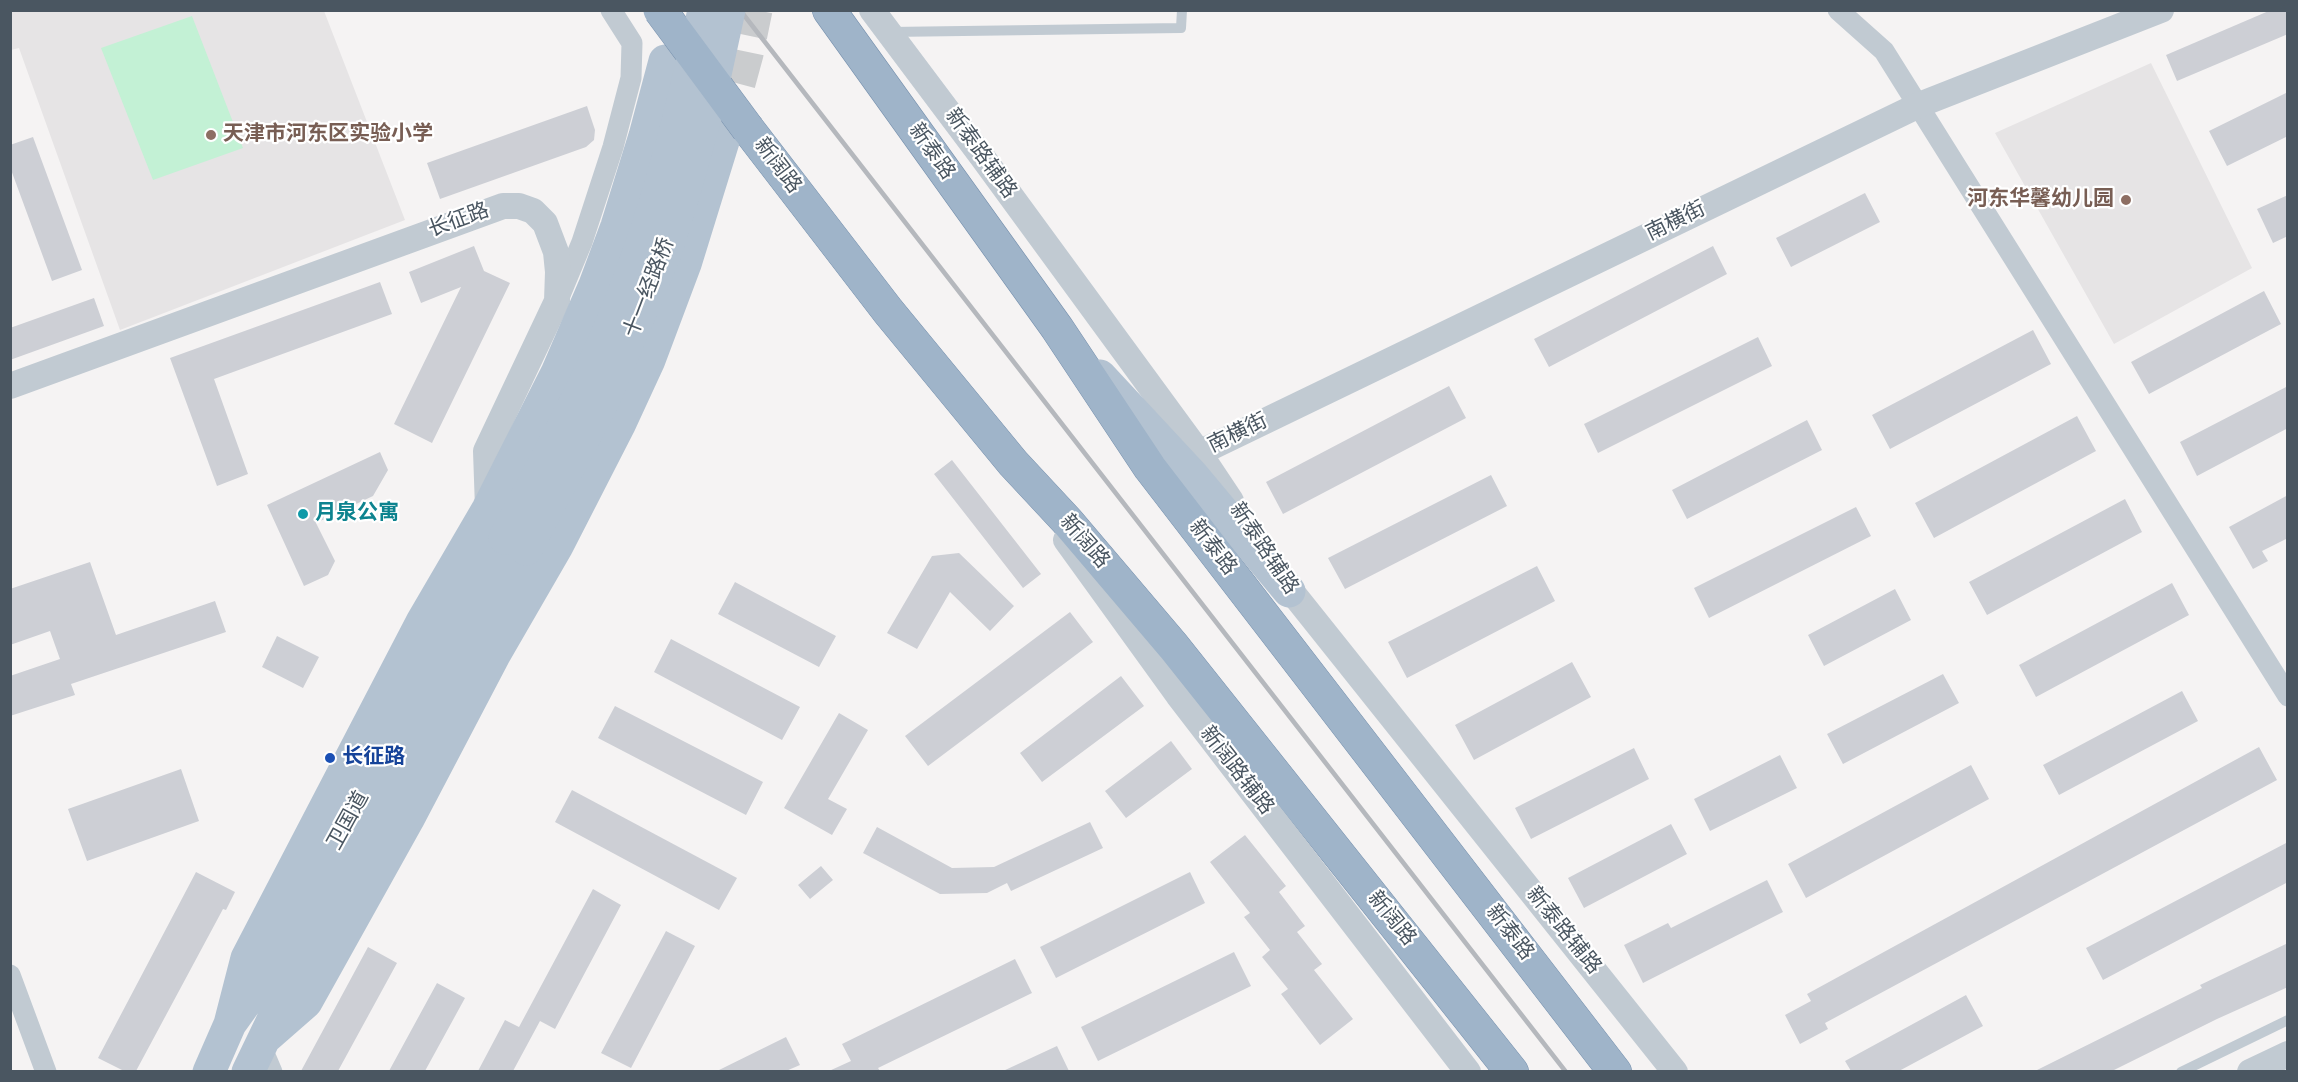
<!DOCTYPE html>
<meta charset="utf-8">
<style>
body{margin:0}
#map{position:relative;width:2298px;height:1082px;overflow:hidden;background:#f5f3f3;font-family:Jost,sans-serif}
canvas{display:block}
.frame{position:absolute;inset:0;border:12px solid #4a5661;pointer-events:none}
</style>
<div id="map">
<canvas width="2298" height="1082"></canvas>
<div class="frame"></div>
</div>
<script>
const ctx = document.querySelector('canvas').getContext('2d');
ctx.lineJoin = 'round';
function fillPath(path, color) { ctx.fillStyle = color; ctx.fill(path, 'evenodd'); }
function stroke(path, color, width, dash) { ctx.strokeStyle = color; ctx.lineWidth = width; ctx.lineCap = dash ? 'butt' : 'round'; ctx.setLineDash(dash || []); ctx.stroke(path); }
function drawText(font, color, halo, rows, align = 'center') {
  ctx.font = font + ' Jost,"Noto Sans SC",sans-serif'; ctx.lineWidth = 4.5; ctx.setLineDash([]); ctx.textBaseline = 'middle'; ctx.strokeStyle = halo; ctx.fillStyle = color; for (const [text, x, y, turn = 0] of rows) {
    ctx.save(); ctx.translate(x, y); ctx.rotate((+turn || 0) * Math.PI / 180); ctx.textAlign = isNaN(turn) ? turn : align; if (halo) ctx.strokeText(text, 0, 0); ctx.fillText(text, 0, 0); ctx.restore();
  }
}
fillPath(new Path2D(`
 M11,11H324L405,220L120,330L19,48L11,50Z
 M2151,63L2252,268L2114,344L1995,133Z`), '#e6e4e5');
fillPath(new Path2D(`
 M192,16L243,148L153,180L101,48Z`), '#c3f1d5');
fillPath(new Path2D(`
 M2271,10H2288V34L2177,81L2166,55Z
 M2288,92V136L2227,166L2209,131Z
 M587,106L595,130L594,140L586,147L440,199L427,163Z
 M33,137L82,270L52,281L10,167V145Z
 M1865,193L1880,222L1791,267L1776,238Z
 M2288,195V236L2273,243L2257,209Z
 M474,246L484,271L510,283L432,443L394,424L461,287L421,303L409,272Z
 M1713,246L1727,274L1549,367L1534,339Z
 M380,282L392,314L214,379L248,474L217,486L170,358Z
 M2264,291L2281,324L2149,394L2131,362Z
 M94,298L104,326L10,360V328Z
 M2033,330L2051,364L1890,449L1872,415Z
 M1758,337L1772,366L1598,453L1584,424Z
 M1449,386L1466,418L1283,514L1266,482Z
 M2288,386V428L2197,476L2180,442Z
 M2077,416L2096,451L1934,538L1915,503Z
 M1807,420L1822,450L1687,519L1672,490Z
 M380,452L388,470L373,496L316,523L335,561L328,575L304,586L267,505Z
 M952,460L1041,574L1023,588L934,474Z
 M1491,475L1507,506L1345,589L1328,558Z
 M2288,495V538L2262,551L2268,561L2253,569L2229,527Z
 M2125,499L2142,532L1987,615L1969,582Z
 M1856,507L1871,536L1709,618L1694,588Z
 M959,553L1014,606L990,631L950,592L917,649L887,633L932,556Z
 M90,562L116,635L215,601L226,632L71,684L75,695L10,716V676L60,659L50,631L10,645V589Z
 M1537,566L1555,601L1407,678L1388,642Z
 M735,582L836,636L819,667L718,614Z
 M2172,583L2189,615L2036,697L2019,665Z
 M1895,589L1911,620L1824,666L1808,635Z
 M1070,612L1093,642L928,766L905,736Z
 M277,636L319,657L303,688L262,667Z
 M671,639L800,707L782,740L654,672Z
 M1572,662L1591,697L1474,760L1455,725Z
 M1943,674L1959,703L1843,764L1827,734Z
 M1121,676L1144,706L1042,782L1020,753Z
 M2182,691L2198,721L2059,795L2043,765Z
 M615,706L763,782L746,815L598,738Z
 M839,713L868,730L828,799L847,809L832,835L784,808Z
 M1171,741L1192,769L1126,818L1105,791Z
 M2259,747L2277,780L1825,1023L1828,1029L1800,1044L1785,1015L1811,1001L1807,994Z
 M1634,748L1649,779L1531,839L1515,808Z
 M1780,755L1797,788L1710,831L1694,799Z
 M1971,765L1989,799L1806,898L1788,864Z
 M181,769L199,821L87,861L68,809Z
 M572,790L737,878L719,910L555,822Z
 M1090,822L1103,848L1011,891L1007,883L987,893L940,894L863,853L877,827L952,868L994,867Z
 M1671,824L1687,854L1584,908L1568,878Z
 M1245,835L1286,886L1279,892L1305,926L1297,932L1322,964L1314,970L1353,1019L1320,1045L1281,994L1288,989L1262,957L1270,950L1244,917L1250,913L1210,862Z
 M2288,842V882L2103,980L2086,948Z
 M821,866L833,880L810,899L798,885Z
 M196,872L235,892L226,910L223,909L136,1071H124L98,1058Z
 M1190,872L1205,903L1056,978L1040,947Z
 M1767,880L1783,912L1643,983L1624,945L1668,923L1671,928Z
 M593,889L621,905L555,1029L540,1021L513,1071H478L505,1020L519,1027Z
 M666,931L695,946L631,1068L601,1053Z
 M2288,943V987L2217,1019L2112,1071H2035L2202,988L2200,985Z
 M368,947L397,963L338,1071H301Z
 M1234,952L1251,986L1098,1061L1081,1027Z
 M1015,959L1032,993L878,1068L880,1071H829L851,1061L842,1044Z
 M437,983L465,998L425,1071H389Z
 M1966,995L1983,1026L1899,1071H1851L1845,1061Z
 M786,1037L800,1065L786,1071H717Z
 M1057,1046L1069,1071H1003Z`), '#cdcfd5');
stroke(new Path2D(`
 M726,131L747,54L756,10`), '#caccce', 33, [33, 16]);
const trunk = new Path2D(`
 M829,10L1057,328L1150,468L1615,1072
 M748,129L888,311L1013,463L1067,521L1174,647L1512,1072`);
stroke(trunk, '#7690ad', 34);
stroke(new Path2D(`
 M890,32L1181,28L1182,10
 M2181,1072L2288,1020`), '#c1cad2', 10);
stroke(new Path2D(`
 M1838,10L1884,51L2288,696
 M560,295L582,242L613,147L631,78L632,43L611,10
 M10,975L46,1072
 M261,1046L272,1072`), '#c1cad2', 21);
stroke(new Path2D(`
 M872,10L983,158L1199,453L1231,501
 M10,386L503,206H519L533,211L545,223L556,252L558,272L557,301L486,451L488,508
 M1199,453L1919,105L2161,10
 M1066,540L1178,695L1468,1072
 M1280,577L1675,1072
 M2250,1072L2288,1054`), '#c1cad2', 26);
stroke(new Path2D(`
 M1100,376L1193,476L1289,591
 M230,1024L247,958L422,622L488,509L557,373L595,285L617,226L645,136L665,61
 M266,1037L306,1002L408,819L494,655L557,546L619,425L649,360L685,264L724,138
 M209,1072L230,1024L263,978L505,538
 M248,1072L287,991L526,549`), '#b3c2d1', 33);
stroke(trunk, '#9fb4c9', 33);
stroke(new Path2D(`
 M740,10L1566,1072`), '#b5b8bd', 4.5);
const trunkBridge = new Path2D(`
 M660,10L748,129`);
stroke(trunkBridge, '#7690ad', 34, []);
stroke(new Path2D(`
 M505,538C538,476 571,415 600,351C649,242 679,127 704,10
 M526,549L603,401L665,253L685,189L707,111L729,10`), '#b3c2d1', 33);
stroke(trunkBridge, '#9fb4c9', 33);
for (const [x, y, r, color] of [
 [211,135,6,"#8d6e63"],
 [2126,200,6,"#8d6e63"],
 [303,514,6,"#0f9aa8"],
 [330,758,6,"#1a4fb4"]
]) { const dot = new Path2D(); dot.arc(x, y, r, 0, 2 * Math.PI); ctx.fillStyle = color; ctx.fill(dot); stroke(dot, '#fff', 2); }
drawText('bold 21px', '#785e54', '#fff', [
 ["天津市河东区实验小学",223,135],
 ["河东华馨幼儿园",2114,200,"right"]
], 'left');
drawText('21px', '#4a5661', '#fff', [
 ["新泰路",931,152,55],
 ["新泰路辅路",980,154,54],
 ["新阔路",777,166,53],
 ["长征路",459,221,-20],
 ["南横街",1676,222,-26],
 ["十一经路桥",650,288,-69],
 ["南横街",1238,434,-26],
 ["新阔路",1084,542,49],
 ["新泰路",1212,548,52],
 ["新泰路辅路",1263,549,56],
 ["新阔路辅路",1236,771,52],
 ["卫国道",349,821,-61],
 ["新阔路",1391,919,51],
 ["新泰路辅路",1563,931,51],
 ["新泰路",1509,933,52]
]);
drawText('bold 21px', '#0d838f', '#fff', [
 ["月泉公寓",315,514]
], 'left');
drawText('bold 21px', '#164399', '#fff', [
 ["长征路",342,758]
], 'left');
</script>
